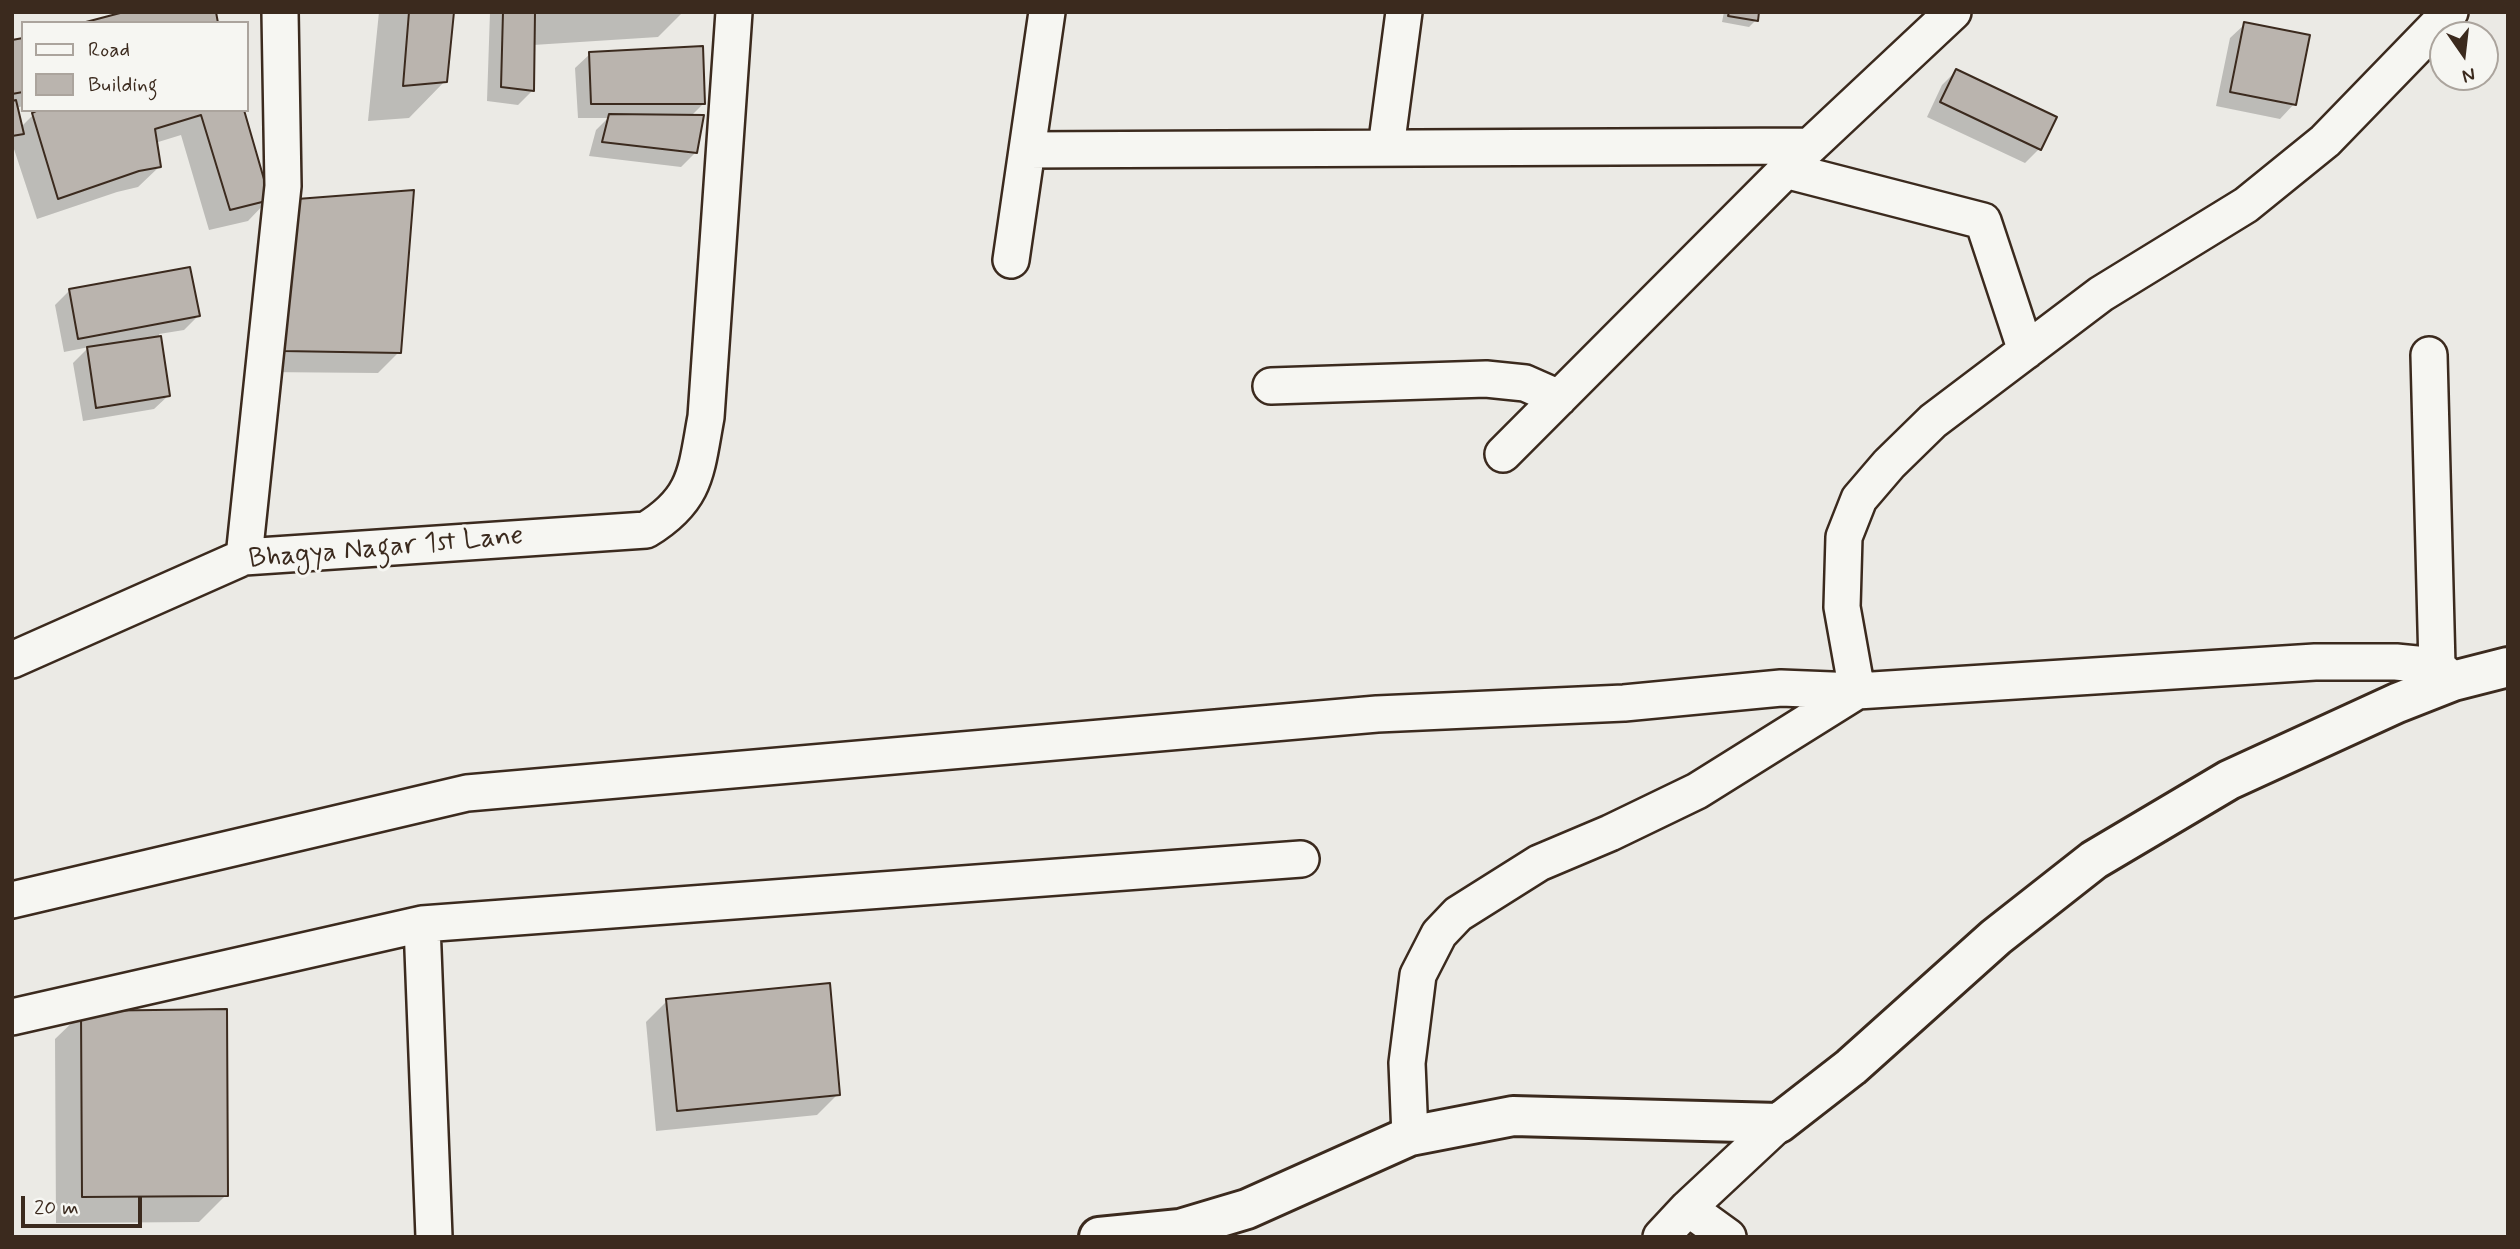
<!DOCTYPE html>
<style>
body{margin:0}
#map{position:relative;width:2520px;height:1249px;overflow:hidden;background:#ebeae5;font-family:Mynerve,sans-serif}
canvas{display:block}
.frame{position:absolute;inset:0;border:14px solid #3b2a1e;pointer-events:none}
.legend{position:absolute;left:21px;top:21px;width:228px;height:91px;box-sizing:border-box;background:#f6f6f2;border:2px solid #aba49d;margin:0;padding:9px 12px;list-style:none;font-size:21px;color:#3b2a1e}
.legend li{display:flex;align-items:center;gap:14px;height:35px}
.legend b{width:35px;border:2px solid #aba49d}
.north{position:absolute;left:2429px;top:21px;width:70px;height:70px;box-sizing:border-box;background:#f6f6f2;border:2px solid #aba49d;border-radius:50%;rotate:166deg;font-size:19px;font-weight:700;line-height:28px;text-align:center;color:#3b2a1e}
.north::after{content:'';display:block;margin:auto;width:24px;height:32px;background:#3b2a1e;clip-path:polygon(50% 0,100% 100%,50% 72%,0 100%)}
.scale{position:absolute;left:21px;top:1196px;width:121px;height:32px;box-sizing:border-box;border:4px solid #3b2a1e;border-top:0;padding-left:9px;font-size:21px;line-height:24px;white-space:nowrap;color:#3b2a1e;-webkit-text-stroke:5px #f6f6f2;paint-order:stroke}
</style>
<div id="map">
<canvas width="2520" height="1249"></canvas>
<div class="frame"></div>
<ul class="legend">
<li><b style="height:9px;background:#f6f6f2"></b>Road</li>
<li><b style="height:19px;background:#bab4ae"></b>Building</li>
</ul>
<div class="north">N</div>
<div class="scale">20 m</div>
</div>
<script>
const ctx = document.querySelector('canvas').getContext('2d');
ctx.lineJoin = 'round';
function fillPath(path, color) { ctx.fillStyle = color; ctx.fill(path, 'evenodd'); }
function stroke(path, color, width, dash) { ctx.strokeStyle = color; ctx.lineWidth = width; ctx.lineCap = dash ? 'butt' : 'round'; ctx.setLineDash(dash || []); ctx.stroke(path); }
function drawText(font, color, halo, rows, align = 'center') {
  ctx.font = font + ' Mynerve,sans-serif'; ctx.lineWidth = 6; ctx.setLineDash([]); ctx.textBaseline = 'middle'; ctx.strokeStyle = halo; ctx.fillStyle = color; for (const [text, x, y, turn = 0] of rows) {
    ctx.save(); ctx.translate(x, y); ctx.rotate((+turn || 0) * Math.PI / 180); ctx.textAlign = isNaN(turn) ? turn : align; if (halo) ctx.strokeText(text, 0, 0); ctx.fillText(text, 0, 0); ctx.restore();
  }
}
fillPath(new Path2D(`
 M379,12H452L445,81L409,118L368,121Z
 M490,12H683L658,37L533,45L532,91L518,105L487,101Z
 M1724,12H1757L1756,20L1749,27L1722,22Z
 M2245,24L2294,104L2280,119L2216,106L2230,38Z
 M23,39V106L16,108L21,127L33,115L243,110L268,200L248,221L209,230L181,135L155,143L159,167L138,187L117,192L37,219L12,143V42Z
 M590,54L704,103L690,117L695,153L681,167L589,156L596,130L608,118H578L575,68Z
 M1956,71L2039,149L2025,163L1927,117L1942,85Z
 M276,222L399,352L378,373L262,372Z
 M70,290L198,316L184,330L159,334L169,395L154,409L83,421L73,363L89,347L64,352L55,305Z
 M667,1001L838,1094L817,1115L656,1131L646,1022Z
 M82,1013L226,1195L199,1222L56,1223L55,1039Z`), '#0003');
const building = new Path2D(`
 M124,12H216L218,23H82Z
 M409,12H454L447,82L403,86Z
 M503,12H535L534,91L501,87Z
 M1729,12H1759L1758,21L1728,16Z
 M2244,22L2310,35L2296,105L2230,92Z
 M23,38V92L12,94V40Z
 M703,46L705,104H591L589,52Z
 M1956,69L2057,117L2041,150L1940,102Z
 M16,100L24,134L12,136V101Z
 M38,110H244L270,200L230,210L201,115L155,129L161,167L139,171L58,199L32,113Z
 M609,114L704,115L697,153L602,142Z
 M414,190L401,353L282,351L297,199Z
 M190,267L200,316L78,339L69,289Z
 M161,336L170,396L96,408L87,347Z
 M830,983L840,1095L677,1111L666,999Z
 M227,1009L228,1196L82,1197L81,1011Z`);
fillPath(building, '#bab4ae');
stroke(building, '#3b2a1e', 2);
const street = new Path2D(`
 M1386,148L1404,12
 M1027,150L1810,146
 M1785,170L1983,221L2026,351
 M1011,260L1047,12
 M2429,355L2437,666
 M1271,386L1486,379L1525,383L1559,398
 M1503,454L1810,146L1953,12
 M244,557L283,186L280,12
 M12,660L244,557L646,530C697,499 696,471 706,417L734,12
 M12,900L467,793L1377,714L1624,703L1781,688L1857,691L1842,607L1844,537L1859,499L1889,464L1933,421L2101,294L2246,205L2325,141L2450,12
 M422,924L434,1237
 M12,1017L422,924L1301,859
 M1410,1136L1407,1063L1418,975L1439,934L1458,914L1539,863L1610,833L1697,791L1857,691L2315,662H2396L2437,666L2453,681
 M1688,1208L1728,1237
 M1661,1237L1688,1208L1779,1123`);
const secondary = new Path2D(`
 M1099,1237L1180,1229L1247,1209L1410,1136L1513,1116L1779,1123L1851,1067L1996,937L2094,860L2229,780L2397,703L2453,681L2508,667`);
stroke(street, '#3b2a1e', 40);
stroke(secondary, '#3b2a1e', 44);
stroke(street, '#f6f6f2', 35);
stroke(secondary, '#f6f6f2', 38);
drawText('28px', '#3b2a1e', '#f6f6f2', [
 ["Bhagya Nagar 1st Lane",386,549,-5]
]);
</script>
